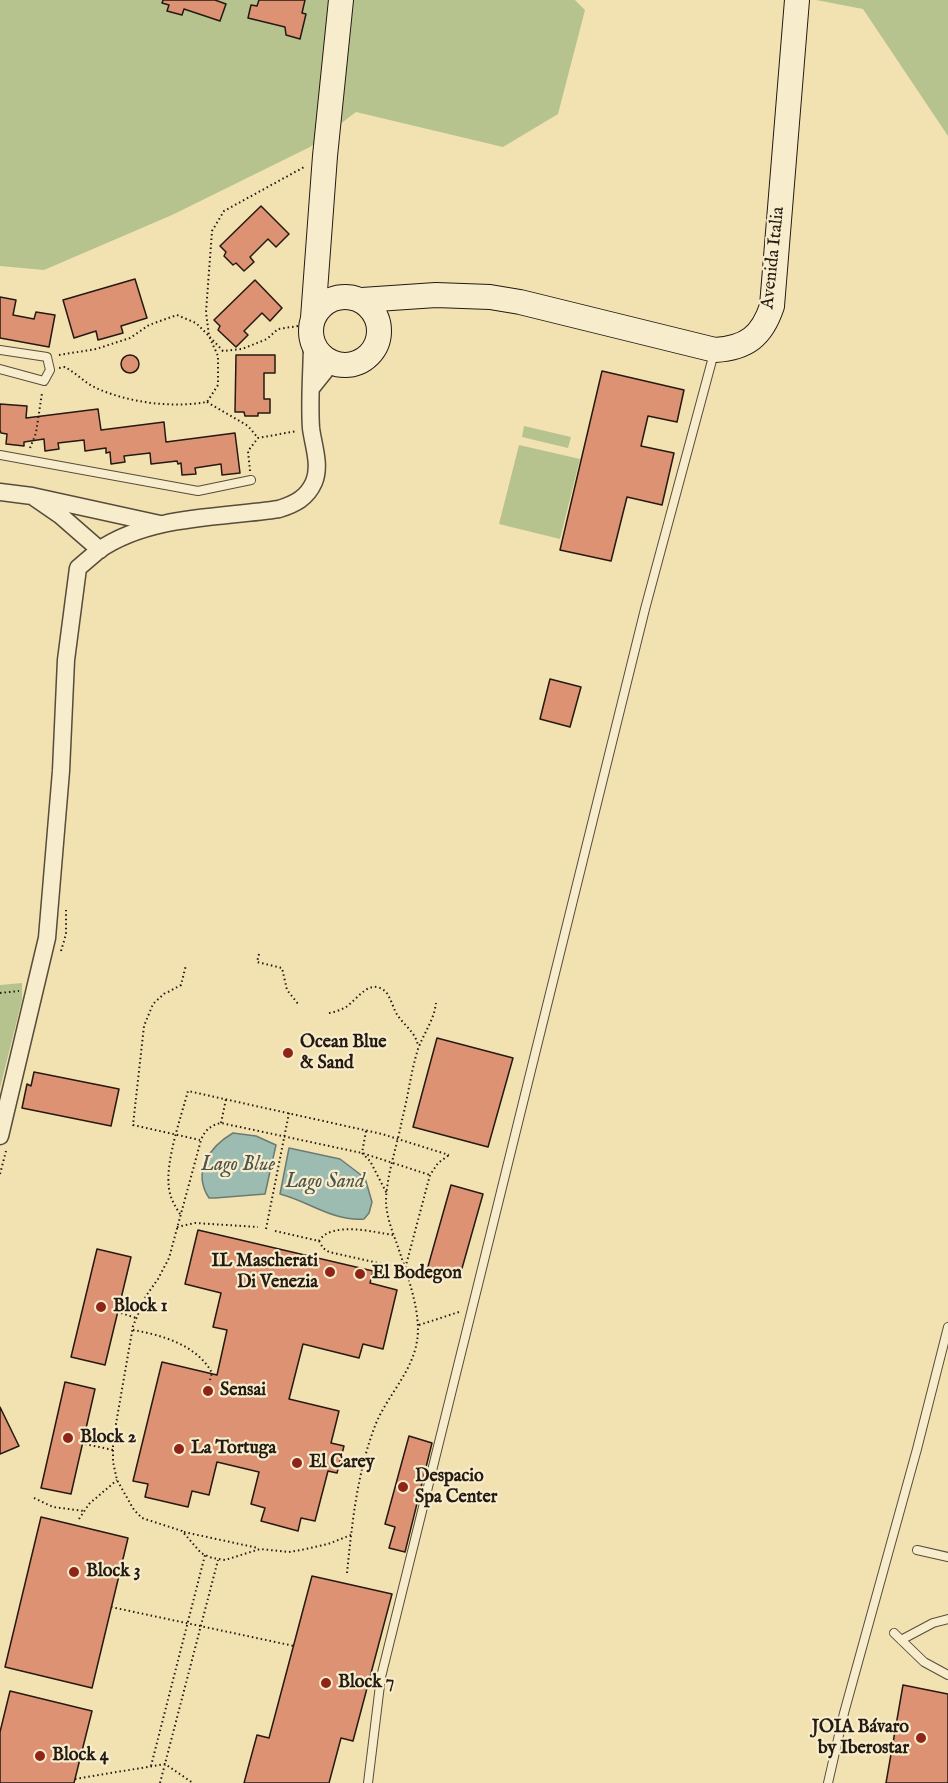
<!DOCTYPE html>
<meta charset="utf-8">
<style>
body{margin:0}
canvas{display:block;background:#f2e1b1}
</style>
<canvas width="948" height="1783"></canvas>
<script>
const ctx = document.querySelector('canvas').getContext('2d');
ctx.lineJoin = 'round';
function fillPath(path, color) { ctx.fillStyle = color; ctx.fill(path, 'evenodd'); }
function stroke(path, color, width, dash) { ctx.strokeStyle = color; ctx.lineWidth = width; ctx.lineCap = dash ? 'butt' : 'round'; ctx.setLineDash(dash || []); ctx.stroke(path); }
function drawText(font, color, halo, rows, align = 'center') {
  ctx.font = font + ' "IM FELL English",serif'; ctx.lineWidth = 4.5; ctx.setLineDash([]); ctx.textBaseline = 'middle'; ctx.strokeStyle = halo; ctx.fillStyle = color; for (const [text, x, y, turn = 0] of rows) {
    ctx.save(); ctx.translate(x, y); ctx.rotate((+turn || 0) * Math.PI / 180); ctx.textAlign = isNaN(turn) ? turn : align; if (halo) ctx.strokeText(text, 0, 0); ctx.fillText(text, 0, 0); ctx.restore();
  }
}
fillPath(new Path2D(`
 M0,0H575L585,10L558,114L503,147L356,112L310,147L172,215L44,270L0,266Z
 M816,0H948V136L863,9Z
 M524,426L571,437L568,448L522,437Z
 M519,445L580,459L560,539L499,524Z
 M22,983V1000L0,1088V985Z`), '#b7c38e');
const water = new Path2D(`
 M233,1133L256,1136L276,1145L265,1194L215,1198H209C192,1172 209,1147 233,1133Z
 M289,1148L340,1159L365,1178L372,1202L369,1213L364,1219C334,1222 308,1201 280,1194Z`);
fillPath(water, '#9cbcb2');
stroke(water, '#6c7b72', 1.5);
const building = new Path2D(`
 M163,0H215L226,4L220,21L184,9L182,15L167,11L169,5L162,3Z
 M259,0H305L302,13L306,14L300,39L286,35L285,27L248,18L251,5L257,6Z
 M261,206L289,234L276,247L268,239L250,257L254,262L244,271L236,263L233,265L224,256L226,252L220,246Z
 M135,279L147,318L121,326L123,333L98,340L96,331L74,338L63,300Z
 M255,280L282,308L270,321L262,313L244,331L248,335L236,347L218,330L220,326L214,320Z
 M0,297L16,300L13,315L34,319L36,312L55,315L49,347L0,338Z
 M121 364a9 9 0 1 1 18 0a9 9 0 1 1-18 0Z
 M236,355H275V373H264V399H270V413H258V416H245L244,412H235Z
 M602,371L684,390L677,422L648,416L641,446L674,453L662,505L627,497L611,561L560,550Z
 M0,404L27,406L26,418L98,409L101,430L164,422L166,442L235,433L240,473L222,475L221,464L195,468L196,474L182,475L181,463L178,464L177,461L151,464L150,453L124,456L125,462L111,464L110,452L106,453V448L85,451L84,440L58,443L59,449L45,451L44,439L24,442V446L6,444L7,434L1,433L0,430Z
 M550,679L581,687L570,727L540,719Z
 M437,1038L513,1058L488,1147L413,1127Z
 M34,1072L119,1089L111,1126L22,1108L27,1084L31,1086Z
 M451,1185L483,1194L459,1279L427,1270Z
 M198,1230L373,1271L370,1283L397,1290L383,1349L363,1344L359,1358L303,1344L289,1399L339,1411L331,1443L344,1446L337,1473L328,1471L315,1521L301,1518L298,1531L261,1521L265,1508L251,1504L259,1472L217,1462L209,1495L192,1491L188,1507L145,1497L148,1484L133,1481L162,1362L217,1375L227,1330L213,1327L221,1293L185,1284Z
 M97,1249L131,1257L105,1365L71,1357Z
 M65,1382L95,1389L71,1494L41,1488Z
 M0,1407L19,1446L0,1454Z
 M409,1436L432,1443L405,1552L389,1548L395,1527L385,1524Z
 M41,1517L128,1538L92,1688L5,1667Z
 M312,1576L392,1594L353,1741L341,1738L329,1783H244L257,1735L269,1738Z
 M903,1685L948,1694V1783H886Z
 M10,1691L92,1711L74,1783H0V1732Z`);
fillPath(building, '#dd9273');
stroke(building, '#241a12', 1.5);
const lane = new Path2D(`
 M0,350L47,357L50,370L44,381L0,369
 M0,455L198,491L251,480
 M917,1550L948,1557
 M894,1633L924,1662L948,1675
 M901,1640L933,1623L948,1619
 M368,1783L381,1677L645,609L714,353
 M828,1783L844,1713L917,1449L948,1327`);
const street = new Path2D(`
 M312,387L332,362
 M0,492L32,496L61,516L100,550
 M32,496L160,524
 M0,1136L47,938L61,771L66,660L78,568C85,562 92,556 99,550C150,515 220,518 279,509C295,504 307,498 314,482C321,465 313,445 311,428C309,399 312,369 312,340`);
const secondary = new Path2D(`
 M311 331a34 34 0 1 1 68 0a34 34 0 1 1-68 0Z
 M362,300L436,295L490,297L520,302L715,350C747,348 762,336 772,306L797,0
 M313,318L325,156L341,0`);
stroke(lane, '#584c3a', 10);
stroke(street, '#584c3a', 19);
stroke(secondary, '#241a12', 26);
stroke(new Path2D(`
 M298,326L278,329L267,339L242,349L223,351L209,336L206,312L212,231L224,211L306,166
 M59,355L96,349L130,338L149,325L177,315L196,323L209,336L218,356V385L207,402C171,408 130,403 96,388C85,383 76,373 65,367L59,368
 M207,402L248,426L258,438
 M30,448L36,433L42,393
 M250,471L248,451L258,438L297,431
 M61,951L66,934V910
 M259,954L257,962L282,968L287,990L299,1005
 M168,992L181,985L186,965
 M0,993L19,991
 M165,993L153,1004L144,1026L133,1125L200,1140
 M329,1013C335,1012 341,1010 346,1007C358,999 369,978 385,991C391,997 393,1009 398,1016C405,1026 416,1033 418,1046
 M221,1123L226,1099
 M366,1131L362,1153L370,1161L387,1194
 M0,1174L6,1151
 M180,1214C175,1206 170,1198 169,1188C165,1162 181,1117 188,1091L382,1134L449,1155
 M177,1227L195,1223L258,1227
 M266,1229L289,1113
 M275,1231L319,1241C331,1221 374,1232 393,1235
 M319,1241L323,1248L329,1252L405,1269L430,1175L438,1163L449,1155
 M121,1313L136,1318
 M419,1325L459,1312
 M133,1330C162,1335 197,1345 212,1373L210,1380
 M85,1444L113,1450
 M34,1498L53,1507L84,1511
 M79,1519L89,1504L117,1480
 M184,1532L258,1548
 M351,1535L328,1544L306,1549L289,1552L260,1549L225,1560L212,1558L201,1553L182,1531L142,1518L134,1510L117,1480L113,1462V1441L133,1326L146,1296L158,1279L169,1258L201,1140C205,1130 211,1125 221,1123L362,1153L430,1175
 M347,1573C352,1524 357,1473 375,1426C386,1397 412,1373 417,1341C422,1312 406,1272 397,1244C392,1231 386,1215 386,1200C387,1174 397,1146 402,1120C408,1097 411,1071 418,1049C424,1033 434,1020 436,1003
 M111,1607L294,1646
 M151,1766L205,1555
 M75,1779L165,1764L193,1783
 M160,1783L218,1560`), '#241a12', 2, [1.5, 3]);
stroke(lane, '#f7eccc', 8);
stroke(street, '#f7eccc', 16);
stroke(secondary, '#f7eccc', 24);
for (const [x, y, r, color] of [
 [288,1053,6,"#8f2418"],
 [330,1272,6,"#8f2418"],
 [360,1274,6,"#8f2418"],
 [101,1307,6,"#8f2418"],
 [208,1391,6,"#8f2418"],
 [68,1438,6,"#8f2418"],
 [179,1449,6,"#8f2418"],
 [297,1463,6,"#8f2418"],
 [403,1487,6,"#8f2418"],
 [74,1572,6,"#8f2418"],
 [326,1683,6,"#8f2418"],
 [921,1738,6,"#8f2418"],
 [40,1756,6,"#8f2418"]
]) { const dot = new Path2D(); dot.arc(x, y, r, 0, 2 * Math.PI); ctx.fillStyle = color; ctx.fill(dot); stroke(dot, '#f7eccc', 2); }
drawText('18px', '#241a12', '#f7eccc', [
 ["Avenida Italia",774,258,-84]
]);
drawText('bold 18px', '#241a12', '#f7eccc', [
 ["Ocean Blue",300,1043],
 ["& Sand",300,1064],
 ["IL Mascherati",318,1262,"right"],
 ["Di Venezia",318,1283,"right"],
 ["El Bodegon",372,1274],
 ["Block 1",113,1307],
 ["Sensai",220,1391],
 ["Block 2",80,1438],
 ["La Tortuga",191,1449],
 ["El Carey",309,1463],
 ["Despacio",415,1477],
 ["Spa Center",415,1498],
 ["Block 3",86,1572],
 ["Block 7",338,1683],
 ["JOIA Bávaro",909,1728,"right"],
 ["by Iberostar",909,1749,"right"],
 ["Block 4",52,1756]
], 'left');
drawText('italic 20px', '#4e534a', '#f7eccc', [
 ["Lago Blue",238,1166],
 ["Lago Sand",325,1183]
]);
</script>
